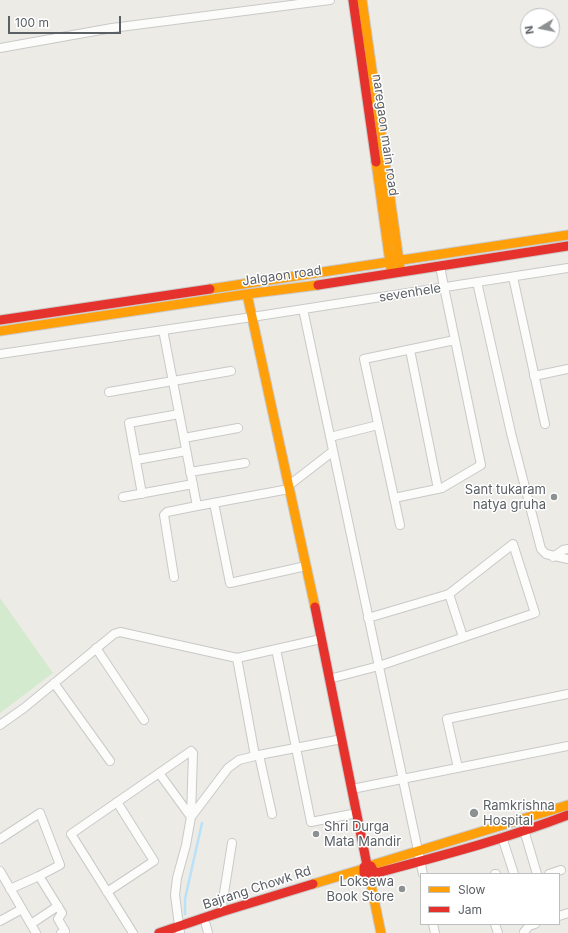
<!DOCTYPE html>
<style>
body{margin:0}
#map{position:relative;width:568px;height:933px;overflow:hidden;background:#edebe6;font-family:Inter,sans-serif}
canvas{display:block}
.legend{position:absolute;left:420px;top:873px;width:140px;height:52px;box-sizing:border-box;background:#fff;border:1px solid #bdbfc1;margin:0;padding:5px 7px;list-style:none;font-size:12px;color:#5b6065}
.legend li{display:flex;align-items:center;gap:8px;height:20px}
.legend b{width:20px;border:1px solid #bdbfc1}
.north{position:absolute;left:520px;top:8px;width:40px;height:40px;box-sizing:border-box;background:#fff;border:1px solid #bdbfc1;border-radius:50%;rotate:260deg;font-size:11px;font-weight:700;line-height:16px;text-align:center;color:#5b6065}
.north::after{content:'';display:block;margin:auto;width:14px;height:18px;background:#8e9192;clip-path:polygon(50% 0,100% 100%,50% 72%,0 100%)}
.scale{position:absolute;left:8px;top:16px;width:113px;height:18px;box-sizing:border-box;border:2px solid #5b6065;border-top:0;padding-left:5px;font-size:12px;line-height:14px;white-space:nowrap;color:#5b6065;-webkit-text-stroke:3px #fff;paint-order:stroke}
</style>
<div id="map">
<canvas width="568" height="933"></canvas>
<ul class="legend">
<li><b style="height:5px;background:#ff9f0a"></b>Slow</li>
<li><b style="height:5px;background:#e5322d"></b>Jam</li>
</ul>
<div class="north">N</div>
<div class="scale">100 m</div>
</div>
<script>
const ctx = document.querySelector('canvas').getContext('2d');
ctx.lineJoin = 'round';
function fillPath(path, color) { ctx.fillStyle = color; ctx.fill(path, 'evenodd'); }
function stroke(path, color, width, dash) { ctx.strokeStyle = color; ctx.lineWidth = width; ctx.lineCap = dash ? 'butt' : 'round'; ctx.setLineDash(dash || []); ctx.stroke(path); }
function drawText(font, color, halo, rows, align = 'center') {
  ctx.font = font + ' Inter,sans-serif'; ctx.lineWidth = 3; ctx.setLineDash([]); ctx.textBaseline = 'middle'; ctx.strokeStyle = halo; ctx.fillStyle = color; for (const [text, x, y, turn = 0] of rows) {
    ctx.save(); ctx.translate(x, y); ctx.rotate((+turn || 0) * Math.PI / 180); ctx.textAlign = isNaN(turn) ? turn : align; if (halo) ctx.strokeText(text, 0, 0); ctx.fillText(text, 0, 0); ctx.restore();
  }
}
fillPath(new Path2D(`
 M0,598L53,673L0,713Z`), '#d4eacf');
stroke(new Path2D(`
 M185,914V899L202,823`), '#bae1f8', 2.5);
const street = new Path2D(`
 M0,48L112,28L330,0
 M513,277L545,424
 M477,282L511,433L541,549L546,554L568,559
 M303,309L423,874
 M163,330L197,506L289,489
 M410,350L438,489
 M0,354L252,317L568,268
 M534,376L568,369
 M109,392L231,371
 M330,437L378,425
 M184,438L238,428
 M136,460L186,451
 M190,472L245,463
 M288,486L332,452
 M142,494L129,423L179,414
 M123,497L193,484
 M394,498L442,488L481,465L444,287L440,266
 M214,503L230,583L306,566
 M400,525L364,359L455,340
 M553,557L563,550L568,549
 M174,577L164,515L167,512L197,506
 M449,594L463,637
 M96,648L144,720
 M276,649L311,822L357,813
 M237,658L255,756
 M329,679L379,666L535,613L513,544L449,594L368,618
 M54,683L110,761
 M0,725L24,708L114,634L120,632L237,658L321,639
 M259,755L272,814
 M458,768L447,719L568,694
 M159,773L191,817L186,845L177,878L175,895L180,933
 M352,789L568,746
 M191,817L228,768L239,760L259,755L342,739
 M524,830L537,874
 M502,837L514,874
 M0,839L40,813L60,865L39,876
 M0,871L36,933
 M495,874H496
 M549,874L561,870
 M10,889L39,876L62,913L58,919L65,931L61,933
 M107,892L154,861L117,802
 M221,912L232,843
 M559,916L568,913
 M0,921L22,909
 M31,924L58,906
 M433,924L435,933
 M495,924L498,933
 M206,925L208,933
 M524,932L529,926L535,924
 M133,933L71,834L191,751L193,753L191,817`);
const slow = new Path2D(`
 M362,0L400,268
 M376,162L391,270
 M210,289L568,235
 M247,294L315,607
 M0,331L247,294L318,285
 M369,866L568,805
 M369,875L381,933
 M313,884L363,869`);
const jam = new Path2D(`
 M353,0L376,162
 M318,285L568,246
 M0,320L210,289
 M315,607L367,865
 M372,873L373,870L371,866L367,865L364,867V873L369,875C436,857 503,840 568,815
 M159,933L221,912L313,884`);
stroke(street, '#c9c9c9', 10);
stroke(slow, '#cacaca', 11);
stroke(jam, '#cacaca', 11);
stroke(street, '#fcfcfb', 8);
stroke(slow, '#ff9f0a', 9);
stroke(jam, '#e5322d', 9);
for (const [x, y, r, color] of [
 [554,497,4,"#8e9192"],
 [474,813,5,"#8e9192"],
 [316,834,4,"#8e9192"],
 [402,889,4,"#8e9192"]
]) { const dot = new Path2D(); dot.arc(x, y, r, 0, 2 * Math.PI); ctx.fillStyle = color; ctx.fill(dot); stroke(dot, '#fff', 1.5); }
drawText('13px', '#5b6065', '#fff', [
 ["naregaon main road",385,135,82],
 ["Jalgaon road",282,276,-8],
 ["sevenhele",410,293,-9],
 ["Bajrang Chowk Rd",257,888,-18]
]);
drawText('13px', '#5b6065', '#fff', [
 ["Sant tukaram",546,490],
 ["natya gruha",546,505],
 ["Ramkrishna",483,806,"left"],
 ["Hospital",483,821,"left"],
 ["Shri Durga",324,827,"left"],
 ["Mata Mandir",324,842,"left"],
 ["Loksewa",394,882],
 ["Book Store",394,897]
], 'right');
</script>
